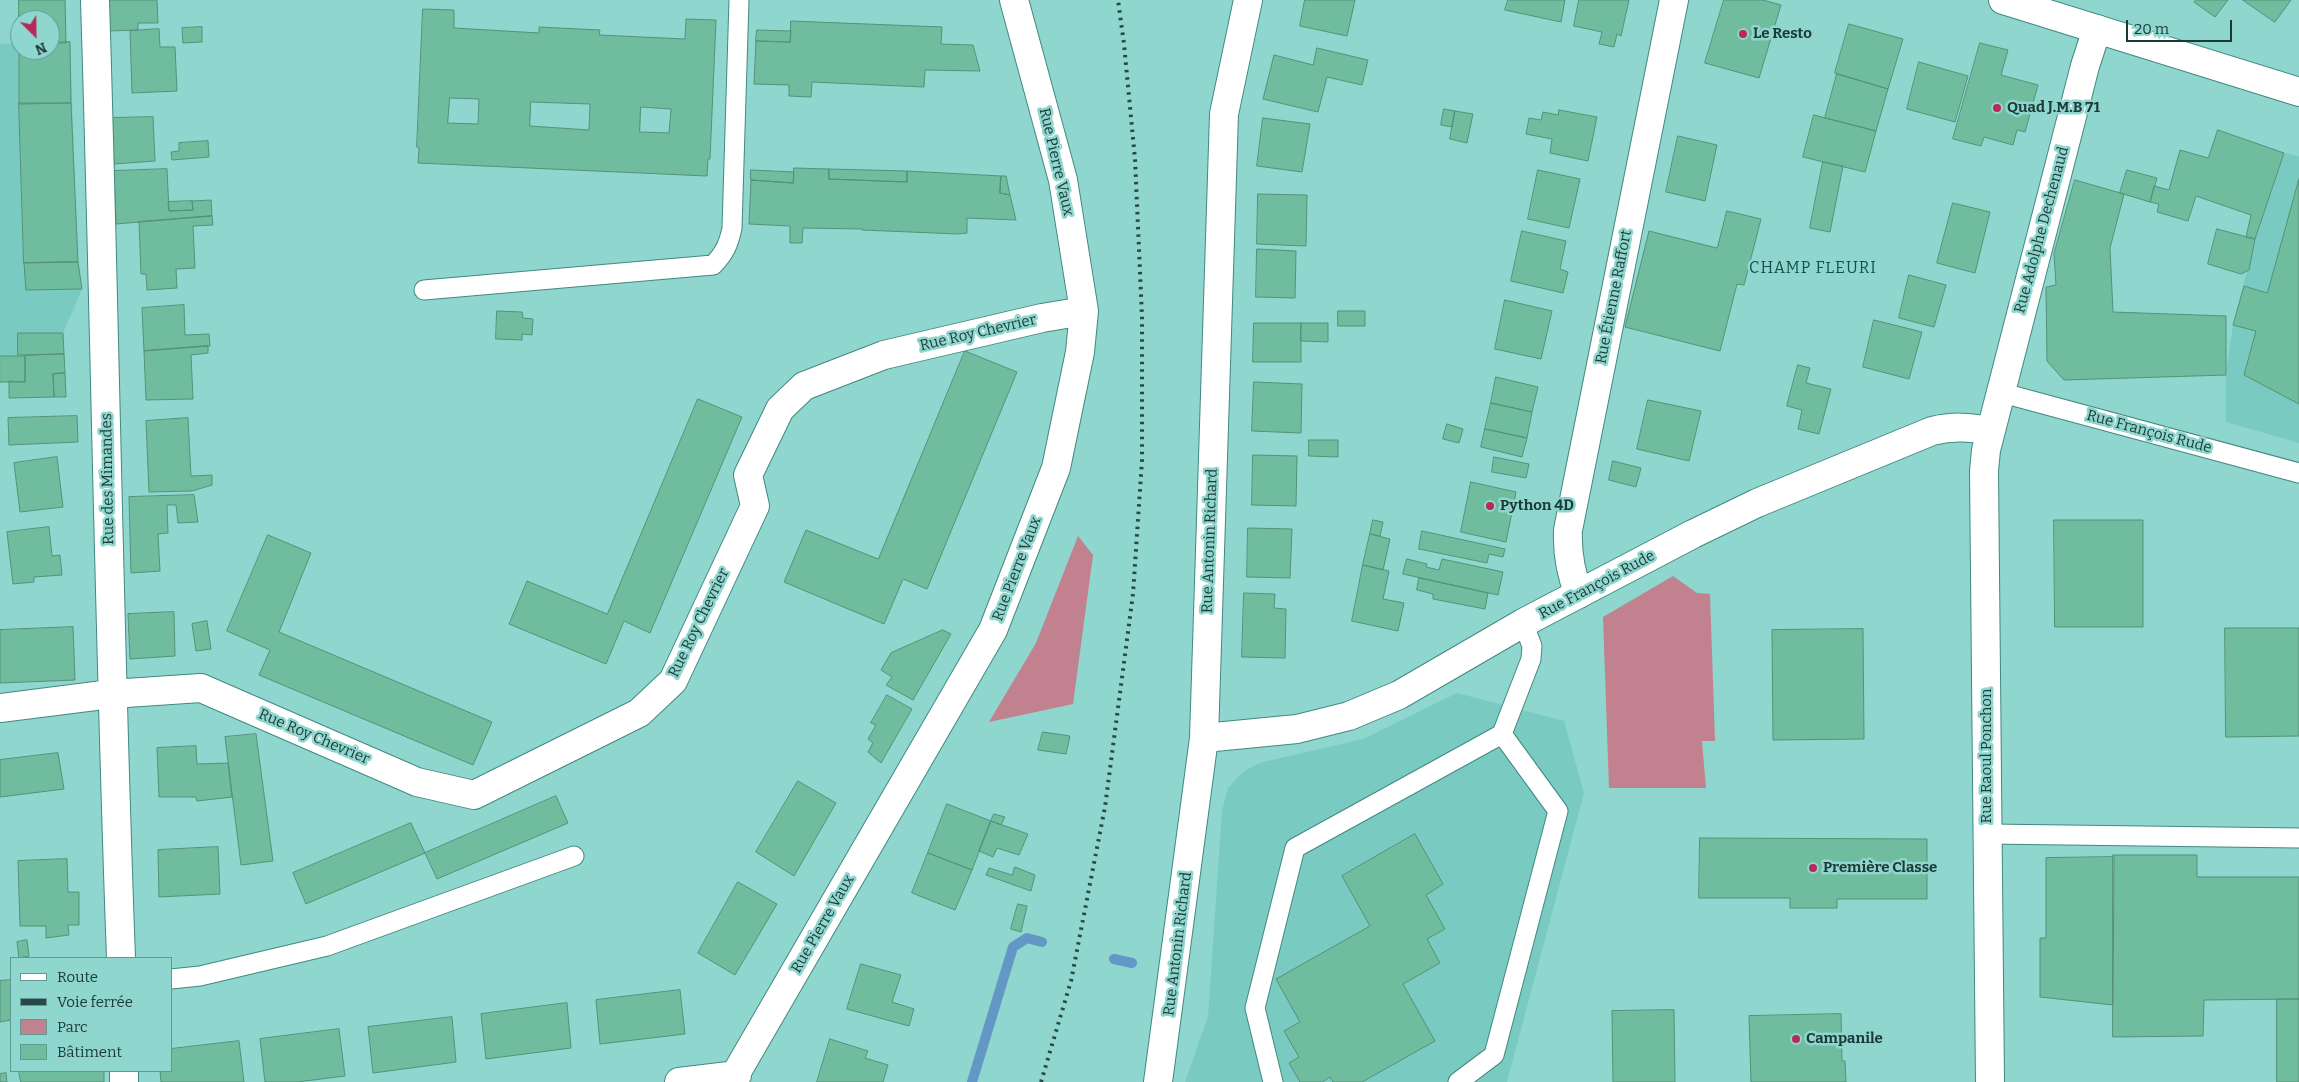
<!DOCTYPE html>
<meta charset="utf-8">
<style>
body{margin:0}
#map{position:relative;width:2299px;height:1082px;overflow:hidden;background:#8ed6ce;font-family:Bitter,serif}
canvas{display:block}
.legend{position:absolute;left:10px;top:957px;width:162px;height:115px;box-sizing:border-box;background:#8ed6ce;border:1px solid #609892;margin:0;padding:6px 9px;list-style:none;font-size:15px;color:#1c3a37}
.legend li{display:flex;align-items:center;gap:10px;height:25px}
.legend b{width:25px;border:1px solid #609892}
.north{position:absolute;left:10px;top:10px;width:50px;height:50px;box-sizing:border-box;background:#8ed6ce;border:1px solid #609892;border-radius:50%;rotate:157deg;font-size:14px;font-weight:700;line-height:20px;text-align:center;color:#1c3a37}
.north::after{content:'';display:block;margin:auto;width:18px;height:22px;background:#b82959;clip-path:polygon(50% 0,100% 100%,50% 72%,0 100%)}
.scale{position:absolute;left:2126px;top:20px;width:106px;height:22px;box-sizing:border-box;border:2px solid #1c3a37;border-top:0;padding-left:6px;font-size:15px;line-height:18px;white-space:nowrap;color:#1c3a37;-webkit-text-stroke:4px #8ed6ce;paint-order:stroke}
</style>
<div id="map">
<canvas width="2299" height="1082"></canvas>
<ul class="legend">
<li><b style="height:6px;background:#fff"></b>Route</li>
<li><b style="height:6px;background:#284a46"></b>Voie ferrée</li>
<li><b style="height:14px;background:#c2818e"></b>Parc</li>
<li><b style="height:14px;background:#70bc9e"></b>Bâtiment</li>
</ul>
<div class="north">N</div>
<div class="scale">20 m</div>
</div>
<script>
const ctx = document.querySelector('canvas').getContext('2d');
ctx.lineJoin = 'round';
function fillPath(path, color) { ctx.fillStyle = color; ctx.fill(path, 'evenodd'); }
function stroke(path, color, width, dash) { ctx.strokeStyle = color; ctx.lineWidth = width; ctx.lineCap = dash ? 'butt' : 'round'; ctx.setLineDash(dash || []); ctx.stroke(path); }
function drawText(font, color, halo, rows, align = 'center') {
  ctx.font = font + ' Bitter,serif'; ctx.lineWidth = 5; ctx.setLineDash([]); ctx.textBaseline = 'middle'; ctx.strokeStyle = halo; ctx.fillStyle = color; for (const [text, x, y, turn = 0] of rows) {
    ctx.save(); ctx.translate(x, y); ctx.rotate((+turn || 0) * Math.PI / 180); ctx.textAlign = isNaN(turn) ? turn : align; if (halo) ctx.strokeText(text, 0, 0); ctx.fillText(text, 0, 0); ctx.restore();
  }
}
fillPath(new Path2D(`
 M70,42L78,262L82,289L63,333H18V355L0,356V44L20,43V50H50V43Z
 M2284,153L2299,156V443L2226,422V374L2233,325L2261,217Z
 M1457,693L1564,721L1584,793L1507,1082H1185L1208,1016L1222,811L1228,788L1243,772L1259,763L1363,739Z`), '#79cbc2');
fillPath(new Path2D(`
 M1078,536L1093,555L1073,704L989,722L1036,643Z
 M1673,576L1697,593L1710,594L1715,741H1702L1706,788H1609L1603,617Z`), '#c2818e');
stroke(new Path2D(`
 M1114,959L1132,963
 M972,1082L1013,947L1027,938L1042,942`), '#6397c5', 10);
const building = new Path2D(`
 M19,0H65L66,43H50V20H20V43H19Z
 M108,0H157L158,23H138V30L109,31Z
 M1305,0H1355L1347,36L1300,26Z
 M1508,0H1565L1561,22L1505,10Z
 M1579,0H1629L1621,36L1617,34L1614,47L1599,44L1602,32L1574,26Z
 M1724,0H1763L1781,5L1759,78L1705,63Z
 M2196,0H2228L2215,17L2194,2Z
 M2243,0H2291L2275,22Z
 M423,9L454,10V28L539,33V27L600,30L599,35L685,39L686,19L716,20L710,159H708L707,176L418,163L419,148L417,147ZM450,98L479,99L478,124L448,123ZM531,102L590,104L589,130L530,126ZM641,107L671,109L669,133L640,132Z
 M791,21L942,27L941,44L973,45L980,71L925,70L924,87L812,82L811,97L789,96V85L754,84L756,41L790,42Z
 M1849,24L1903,39L1888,89L1835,73Z
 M202,27V42L183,43L182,28Z
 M159,29L160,47H175L177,91L132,93L130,31Z
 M757,30L791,31L790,42L756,41Z
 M70,42L71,103L19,104V43L20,50H50V43Z
 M1980,43L2008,50L2001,75L2038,85L2025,132L2017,130L2013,145L1984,137L1981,146L1953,139Z
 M1317,48L1368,60L1362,85L1327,77L1318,112L1263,99L1274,55L1313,65Z
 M1919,62L1968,76L1955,122L1907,109Z
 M1837,74L1888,89L1876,131L1825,118Z
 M19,103H71L78,262L24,263Z
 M1444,109L1455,111L1452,127L1441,125Z
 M1559,110L1597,117L1588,161L1550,153L1552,139L1526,134L1529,118L1541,120L1543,112L1558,115Z
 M1455,111L1473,114L1467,143L1450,139Z
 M1814,115L1876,131L1865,172L1803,157Z
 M153,117L155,161L114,164L112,118Z
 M1263,118L1310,124L1302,172L1257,166Z
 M2218,130L2284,153L2255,239L2246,237L2251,215L2196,196L2188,221L2157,212L2159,204L2150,202L2154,186L2169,190L2180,150L2208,158Z
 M1678,136L1717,145L1705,201L1666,192Z
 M208,141L209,157L172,160L171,152L179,151V143Z
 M1823,162L1843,166L1830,232L1810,228Z
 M794,168L829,169V179L907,182V171L1001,176L1000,193L1010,195L1016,220L967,218V233L958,234L862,230L863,229L803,228L802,243H790V226L749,224L751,180L793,183Z
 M167,169L169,211L193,210L192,201L211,200L212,216L116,224L114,171Z
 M829,169L907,171V182L829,179Z
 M751,170L794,172L793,183L751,180Z
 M1538,170L1580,179L1569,228L1528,219Z
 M2127,170L2157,178L2150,202L2120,193Z
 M1001,176H1006L1010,195L1000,193Z
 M2299,179V404L2244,375L2256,331L2233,325L2244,286L2267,293Z
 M2075,180L2124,194L2110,248L2113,312L2226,316V375L2064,380L2047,361L2046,287L2056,285L2054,254Z
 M1258,194L1307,195L1306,246L1257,244Z
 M192,201L193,210L169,211L168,202Z
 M1953,203L1990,212L1975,273L1937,263Z
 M1727,211L1761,219L1744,285L1737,284L1720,351L1625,327L1649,231L1717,248Z
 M212,216L213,225L193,226L195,268L176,269L177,288L147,290L146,274H141L139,222Z
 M2217,229L2255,239L2249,270L2241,274L2208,264Z
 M1522,231L1566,241L1560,269L1568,272L1563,293L1511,281Z
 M1257,249L1296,251L1295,298L1256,297Z
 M78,262L82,289L26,290L24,263Z
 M1909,275L1946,285L1934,327L1899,318Z
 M1505,300L1552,311L1541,359L1495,349Z
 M184,305L185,335L209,334L210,346L144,351L142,308Z
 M497,311L522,312L523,318L533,319L532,335L522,334V340L496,339Z
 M1338,311H1365V326H1338Z
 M1874,320L1922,332L1909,379L1863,367Z
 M1254,323H1301V362H1253Z
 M1301,323H1328V342L1301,341Z
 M18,333H63L64,354L18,355Z
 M208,346V353L191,355L193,399L146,400L144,351Z
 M965,351L1017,372L927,589L903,579L884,624L784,582L806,530L878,559Z
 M64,354L65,373L53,374L54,397L9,398V381L25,382V356Z
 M0,356H25V382H0Z
 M1798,365L1810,368L1806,383L1831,389L1819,434L1798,429L1802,410L1787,406Z
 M65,373L66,397H54L53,374Z
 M1496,377L1538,387L1532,412L1491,403Z
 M1254,382L1302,384L1301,433L1252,431Z
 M698,399L742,417L650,633L624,621L606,664L509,624L527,581L607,614Z
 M1648,400L1701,411L1689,461L1637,449Z
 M1491,403L1532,412L1527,438L1485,429Z
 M77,416L78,442L9,445L8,418Z
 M188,418L191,476L212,475V485L192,491L149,492L146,421Z
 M1447,424L1463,429L1459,443L1443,439Z
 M1485,429L1527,438L1522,457L1481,447Z
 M1309,440H1338V457L1309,456Z
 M1253,455L1297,456L1296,506L1252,505Z
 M57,457L63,507L20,512L14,463Z
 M1494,457L1529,464L1526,478L1492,472Z
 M1613,461L1641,468L1636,487L1609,480Z
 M1471,482L1516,492L1506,542L1461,532Z
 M194,495L198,522L178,523L176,505H167L168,533L158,534L160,571L131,573L129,497Z
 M1373,520L1383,522L1380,536L1370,534Z
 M2054,520H2143V627H2055Z
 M49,527L52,556L60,555L62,575L34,577V582L13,584L7,532Z
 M1248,528L1292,529L1290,578L1247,577Z
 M1422,531L1505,549L1503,557L1489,554L1487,563L1419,549Z
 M1370,534L1390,539L1383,570L1363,565Z
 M268,535L311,553L279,632L492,722L473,765L259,675L270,650L227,631Z
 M1407,559L1427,564L1426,567L1439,570L1442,559L1503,572L1498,595L1403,574Z
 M1363,565L1389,571L1383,599L1404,603L1398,631L1352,621Z
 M1419,578L1488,593L1485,609L1433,599V594L1417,590Z
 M1244,593L1275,594L1274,608L1286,609L1285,658L1242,657Z
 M174,612L175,656L130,659L128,614Z
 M207,621L211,649L196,651L192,624Z
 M73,627L75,680L0,683V630Z
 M2225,628H2299V736L2226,737Z
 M1863,629L1864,739L1773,740L1772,630Z
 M943,630L951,634L913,700L886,685L892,677L881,670L891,653Z
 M887,695L912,709L881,763L868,752L873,743L868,739L876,725L871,723Z
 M1043,732L1070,736L1066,754L1038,750Z
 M256,734L273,861L241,865L225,737Z
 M196,746L197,764L228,763L232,797L197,801L196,797H159L157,748Z
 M58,753L64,789L0,797V760Z
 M798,781L836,803L794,876L756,852Z
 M556,796L568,823L437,879L425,853Z
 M947,804L991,821L972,870L928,853Z
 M994,814L1005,817L1001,825L991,821Z
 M991,821L1028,834L1019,855L997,848L993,857L979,851Z
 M411,823L425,853L306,904L293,873Z
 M1415,834L1443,884L1426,895L1445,929L1427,939L1440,963L1403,984L1435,1041L1362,1082H1333L1330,1077L1322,1082H1300L1289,1063L1299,1057L1284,1031L1300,1022L1276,979L1370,926L1342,876Z
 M1700,838L1927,839V899H1837V908H1790V898H1699Z
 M218,847L220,894L159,897L158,850Z
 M928,853L972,870L955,910L912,893Z
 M2113,855H2197V877H2299V999L2204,1000L2203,1036L2113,1037Z
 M2114,857L2113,1005L2040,997V938H2046V858Z
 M67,859L68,892H79V925H68L69,935L46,938V926H20L18,861Z
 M1015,867L1035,875L1031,891L986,875L989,868L1012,875Z
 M738,882L777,904L735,975L698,953Z
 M1018,904L1027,906L1021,932L1011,929Z
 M27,940L29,956L19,958L17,942Z
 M861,964L901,975L892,1002L914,1009L909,1026L847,1009Z
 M11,980V1020L0,1022V981Z
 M680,990L685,1034L600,1044L596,1000Z
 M2277,999H2299V1082H2277Z
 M567,1003L571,1048L486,1059L481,1014Z
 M1674,1010L1675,1082H1613L1612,1011Z
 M1841,1014L1842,1061H1845L1846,1082H1751L1749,1016Z
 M452,1017L456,1062L373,1073L368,1027Z
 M339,1029L345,1076L297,1082H265L260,1039Z
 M830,1039L868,1051L865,1058L888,1065L883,1082H817Z
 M239,1041L244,1082H161L160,1071H171V1049Z
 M19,1071H104V1082H21Z
 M6,1073L7,1082H0V1074Z`);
fillPath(building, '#70bc9e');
stroke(building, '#559179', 1);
const service = new Path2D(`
 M424,290L713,265C725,253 729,243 732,228L739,0
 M1999,392L2299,473
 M1988,834L2299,838
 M171,979L200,976L327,946L574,856
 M1273,1082L1255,1008L1295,848L1502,734
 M1458,1082L1494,1055L1558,811L1502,734L1531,659L1532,646L1523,623`);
const minor = new Path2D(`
 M95,0C105,319 109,639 121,958
 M1579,594C1570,572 1567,553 1568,530L1674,0
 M0,708L111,694L201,688L417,782L474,795L639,713L673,681L755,506L748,475L780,409L804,386L884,355L1042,318L1084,311
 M1204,738L1297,729L1349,716L1399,695L1523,623L1693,534L1757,503L1932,431C1953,426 1969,427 1990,431
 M124,1071V1082
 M679,1082L737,1075
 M731,1082L993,630L1056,468L1080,352L1084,311L1063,180L1014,0
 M1158,1082L1204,738L1224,114L1248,0
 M1990,1082L1984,471L1986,450L2085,66L2097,29`);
const secondary = new Path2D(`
 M2003,0L2299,92`);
stroke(service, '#418981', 21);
stroke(minor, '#418981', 30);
stroke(secondary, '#418981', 30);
stroke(service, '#fff', 19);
stroke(minor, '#fff', 28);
stroke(secondary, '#fff', 28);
stroke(new Path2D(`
 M1041,1082L1071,981L1105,807L1133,594L1142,460V317L1135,159L1124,44L1118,0`), '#284a46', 4, [2.5, 5]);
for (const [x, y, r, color] of [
 [1743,34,5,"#b82959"],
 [1997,108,5,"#b82959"],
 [1490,506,5,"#b82959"],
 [1813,868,5,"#b82959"],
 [1796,1039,5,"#b82959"]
]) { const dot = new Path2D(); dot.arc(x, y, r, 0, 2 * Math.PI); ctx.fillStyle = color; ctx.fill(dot); stroke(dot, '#8ed6ce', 2); }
drawText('bold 15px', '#1c3a37', '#8ed6ce', [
 ["Le Resto",1753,34],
 ["Quad J.M.B 71",2007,108],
 ["Python 4D",1500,506],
 ["Première Classe",1823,868],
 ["Campanile",1806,1039]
], 'left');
drawText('15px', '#1c3a37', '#8ed6ce', [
 ["Rue Pierre Vaux",1056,162,77],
 ["Rue Adolphe Dechenaud",2042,230,-75],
 ["Rue Étienne Raffort",1614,297,-79],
 ["Rue Roy Chevrier",978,333,-13],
 ["Rue François Rude",2149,432,15],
 ["Rue des Mimandes",108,479,-91],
 ["Rue Antonin Richard",1210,541,-88],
 ["Rue Pierre Vaux",1017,569,-69],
 ["Rue François Rude",1597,585,-28],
 ["Rue Roy Chevrier",699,623,-64],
 ["Rue Roy Chevrier",314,737,23],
 ["Rue Raoul Ponchon",1987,756,-90],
 ["Rue Pierre Vaux",823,924,-60],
 ["Rue Antonin Richard",1178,944,-83]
]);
ctx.letterSpacing = '1px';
drawText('16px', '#164f4a', '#8ed6ce', [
 ["CHAMP FLEURI",1813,269]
]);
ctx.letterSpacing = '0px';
</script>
